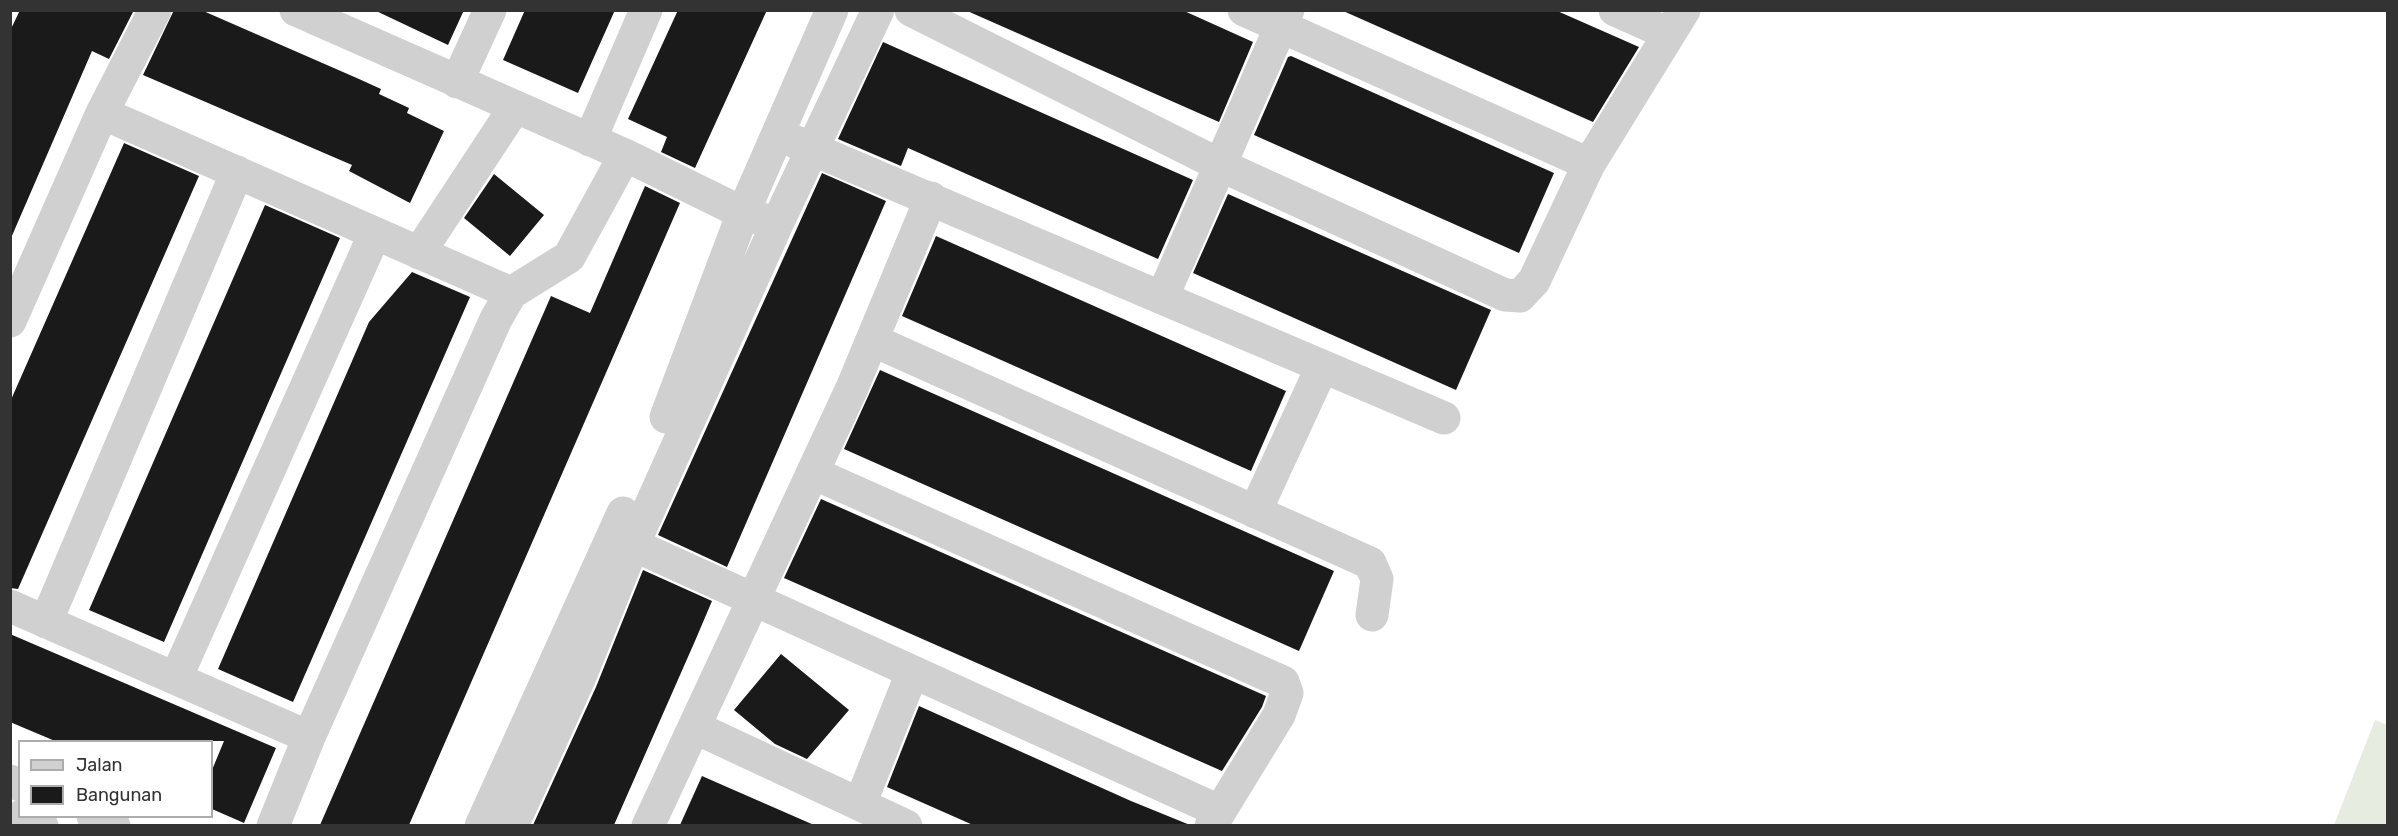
<!DOCTYPE html>
<style>
body{margin:0}
#map{position:relative;width:2398px;height:836px;overflow:hidden;background:#fff;font-family:Rubik,sans-serif}
canvas{display:block}
.frame{position:absolute;inset:0;border:12px solid #333;pointer-events:none}
.legend{position:absolute;left:18px;top:740px;width:195px;height:78px;box-sizing:border-box;background:#fff;border:2px solid #adadad;margin:0;padding:8px 10px;list-style:none;font-size:18px;color:#333}
.legend li{display:flex;align-items:center;gap:12px;height:30px}
.legend b{width:30px;border:2px solid #adadad}
</style>
<div id="map">
<canvas width="2398" height="836"></canvas>
<div class="frame"></div>
<ul class="legend">
<li><b style="height:8px;background:#d0d0d0"></b>Jalan</li>
<li><b style="height:16px;background:#1a1a1a"></b>Bangunan</li>
</ul>
</div>
<script>
const ctx = document.querySelector('canvas').getContext('2d');
ctx.lineJoin = 'round';
function fillPath(path, color) { ctx.fillStyle = color; ctx.fill(path, 'evenodd'); }
function stroke(path, color, width, dash) { ctx.strokeStyle = color; ctx.lineWidth = width; ctx.lineCap = dash ? 'butt' : 'round'; ctx.setLineDash(dash || []); ctx.stroke(path); }
fillPath(new Path2D(`
 M2375,720L2387,725V825H2334Z`), '#e6ecdf');
fillPath(new Path2D(`
 M20,10H134L109,59L92,51L11,238L10,31Z
 M174,10H201L359,79L381,89L379,94L409,108L407,113L444,131L410,203L349,171L352,165L143,75Z
 M374,10H464L448,45Z
 M525,10H615L578,93L503,60Z
 M678,10H767L695,168L661,152L667,137L628,119Z
 M965,10H1182L1253,42L1219,122Z
 M1341,10H1555L1639,47L1593,122Z
 M883,42L1193,180L1158,259L908,148L901,166L838,139Z
 M1291,56L1554,173L1519,253L1254,135L1288,57Z
 M124,143L199,176L18,589L10,588V402Z
 M822,173L886,201L727,567L658,535Z
 M494,174L544,215L510,256L464,218Z
 M645,186L680,203L409,825H320L551,296L590,313Z
 M1228,194L1491,310L1456,390L1193,273Z
 M265,205L340,238L164,642L89,610Z
 M936,236L1286,391L1251,471L902,316Z
 M412,272L470,297L293,702L218,669L369,322Z
 M880,370L1334,571L1299,651L844,449Z
 M821,499L1266,696L1262,707L1222,771L784,578Z
 M643,570L712,601L695,641L614,825H533L596,687Z
 M10,634L276,748L244,823L212,809V770L224,741H55L10,722Z
 M781,654L849,710L807,759L775,744L734,710Z
 M919,706L1131,801L1190,825H973L887,787Z
 M702,776L727,787L814,825H680Z`), '#1a1a1a');
stroke(new Path2D(`
 M296,10L625,155L743,213L764,220
 M911,10L1220,165L1505,295L1520,296L1534,281L1589,164L1684,10
 M1244,10L1589,164
 M1615,10L1669,34
 M457,82L490,10
 M102,113L511,293
 M590,140L646,10
 M791,140L1444,418
 M419,253L515,107
 M1162,298L1288,10
 M10,321L102,113L155,10
 M872,340L1370,563L1377,579L1372,615
 M666,417L743,213L832,10
 M813,473L1283,682L1287,693L1279,715L1211,826
 M1255,512L1322,367
 M614,536L1219,811
 M10,606L309,737
 M46,622L237,172
 M176,678L375,233
 M694,727L906,826
 M10,781L20,785
 M860,804L912,673
 M22,816L42,826
 M93,816L114,826
 M273,826L309,737L496,319L511,293L569,257L625,155
 M481,826L623,513
 M512,826L579,679L633,545L777,224L878,10
 M648,826L852,388L931,198`), '#d0d0d0', 33);
</script>
